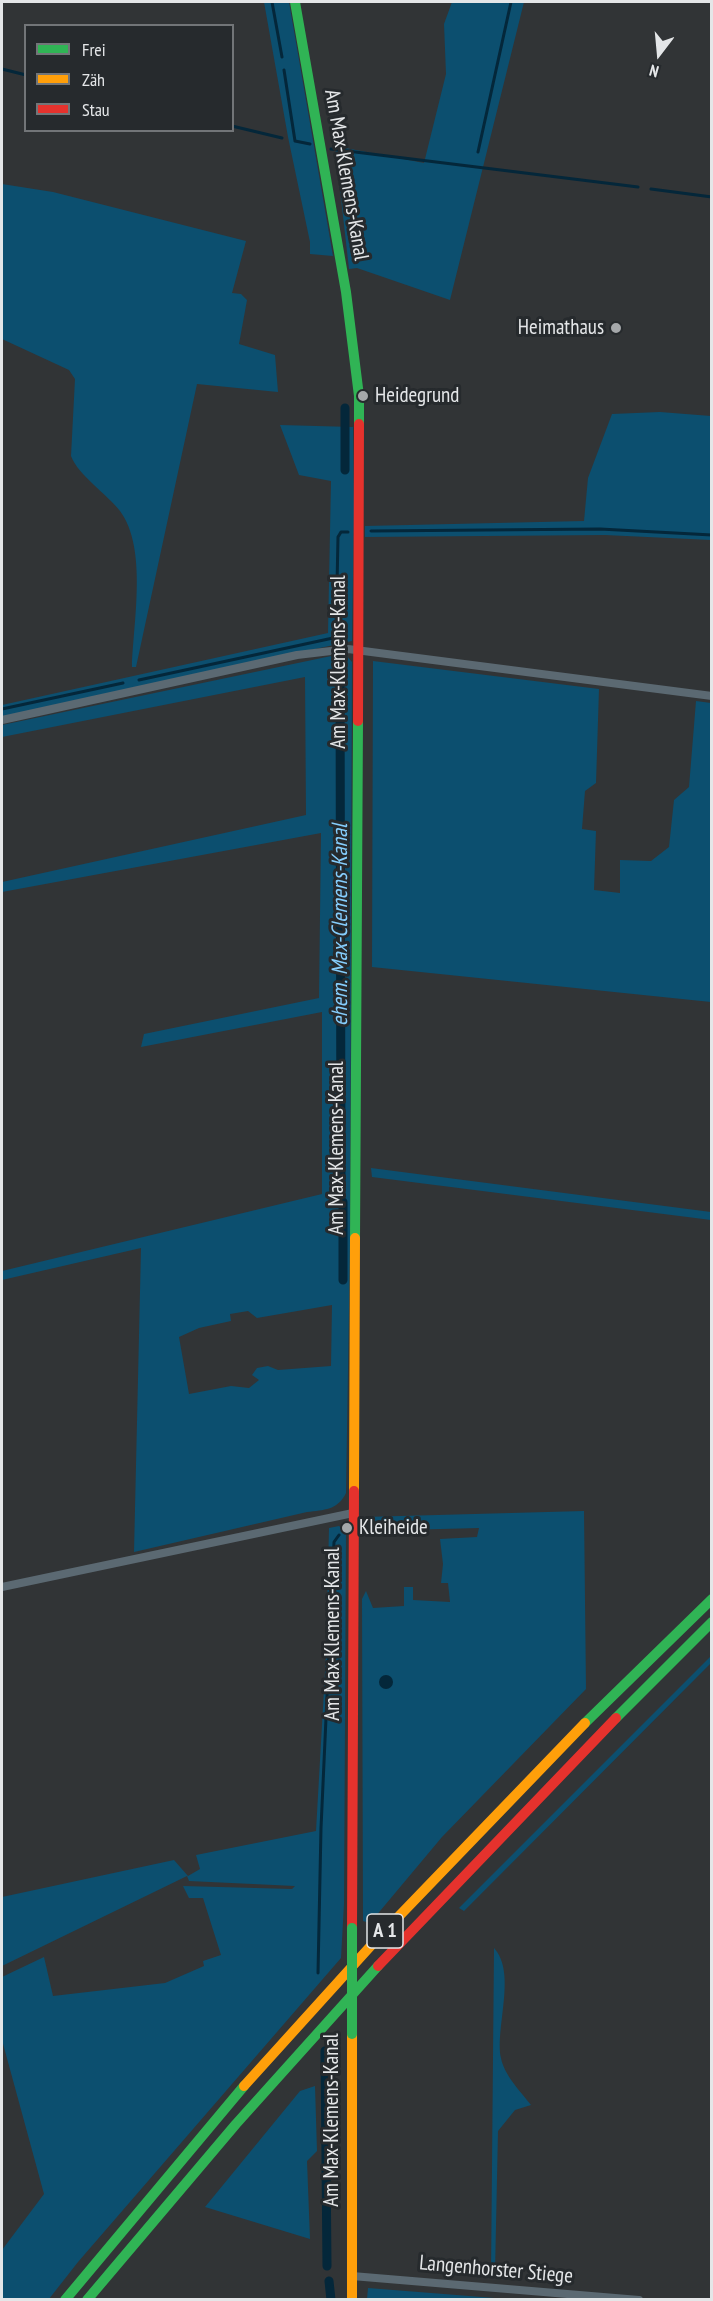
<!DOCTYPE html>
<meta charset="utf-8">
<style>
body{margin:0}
#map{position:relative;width:713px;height:2301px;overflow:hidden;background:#313436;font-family:"PT Sans Narrow",sans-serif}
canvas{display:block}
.frame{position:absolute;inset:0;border:3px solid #e4e6e8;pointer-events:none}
.legend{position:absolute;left:24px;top:24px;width:210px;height:108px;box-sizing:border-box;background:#262a2d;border:2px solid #727578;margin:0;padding:8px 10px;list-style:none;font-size:18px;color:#e4e6e8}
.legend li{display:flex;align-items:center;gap:12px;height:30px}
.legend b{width:30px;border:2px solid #727578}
.north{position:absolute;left:629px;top:24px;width:60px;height:60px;-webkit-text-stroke:4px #262a2d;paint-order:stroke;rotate:196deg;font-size:16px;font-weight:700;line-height:24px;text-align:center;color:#e4e6e8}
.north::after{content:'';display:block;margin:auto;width:21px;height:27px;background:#e4e6e8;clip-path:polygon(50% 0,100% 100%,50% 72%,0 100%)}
</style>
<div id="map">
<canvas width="713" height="2301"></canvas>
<div class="frame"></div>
<ul class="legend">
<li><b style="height:8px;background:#30b455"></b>Frei</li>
<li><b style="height:8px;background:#ff9f0a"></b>Zäh</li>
<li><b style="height:8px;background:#e5322d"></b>Stau</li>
</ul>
<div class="north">N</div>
</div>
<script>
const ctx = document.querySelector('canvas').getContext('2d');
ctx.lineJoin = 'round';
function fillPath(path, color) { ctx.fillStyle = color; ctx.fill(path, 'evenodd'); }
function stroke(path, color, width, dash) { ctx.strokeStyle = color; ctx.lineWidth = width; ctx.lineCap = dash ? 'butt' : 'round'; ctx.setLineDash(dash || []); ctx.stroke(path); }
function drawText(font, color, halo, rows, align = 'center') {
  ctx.font = font + ' "PT Sans Narrow",sans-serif'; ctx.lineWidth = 6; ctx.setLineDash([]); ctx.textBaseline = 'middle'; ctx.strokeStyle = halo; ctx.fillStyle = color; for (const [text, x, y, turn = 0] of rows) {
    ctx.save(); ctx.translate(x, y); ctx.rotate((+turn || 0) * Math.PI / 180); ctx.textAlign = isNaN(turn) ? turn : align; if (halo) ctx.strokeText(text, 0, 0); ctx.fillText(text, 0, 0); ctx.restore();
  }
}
fillPath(new Path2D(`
 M264,2H289L333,256L310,254V242L288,137Z
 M452,2H524L450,300L357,268L349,269L335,146L424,163L446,74L444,24Z
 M2,184L53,192L246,241L232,293L241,294L247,300L239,344L275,355L278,392L197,384L136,667H132C133,624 148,549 120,511C107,494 78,475 71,456L75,379L69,370L2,339Z
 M660,412L711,416V540L605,535L365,537V526L584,521L588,478L612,414Z
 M280,425L353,427L354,511L352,641L2,717V705L328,633L331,481L299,475Z
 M336,655H346L352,662L350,1245L346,1493C338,1510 324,1510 307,1512L134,1552L141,1248L2,1280V1271L322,1194V1012L141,1047L144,1034L319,998L321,833L2,892V882L306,815L305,677L2,737V725ZM332,1305L331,1366L278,1370L268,1366L257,1368L252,1375L259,1380L249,1388L231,1386L189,1394L179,1337L199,1328L231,1321L230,1314L248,1311L257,1318Z
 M373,661L599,689L596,783L585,791L582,829L596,831L594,890L620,893V860L651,861L669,847L674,800L689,787L696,701L711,703V1002L372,967Z
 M371,1168L711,1212V1220L372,1177Z
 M584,1511L586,1689L442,1837L370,1923L363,1921L362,1599L366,1591L373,1608L404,1606V1587H413V1600L450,1602L448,1583H441L443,1564L440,1539L477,1537L479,1528L364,1531V1517Z
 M339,1526L346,1532L344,1904L341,1958L78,2262L49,2299H2V2250L44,2194L2,2040V1977L44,1957L53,1996L165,1983L204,1966L203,1961L221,1955L203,1898H189L183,1886L292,1889L295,1886L189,1881L187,1876L2,1966V1897L174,1860L188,1876L200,1869L196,1855L316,1831L326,1654L329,1528Z
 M711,1656V1663L464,1911L459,1908Z
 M494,1948C517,1973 495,2027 501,2058C504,2075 521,2092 531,2105L515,2110L498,2131L495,2273L491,2275Z
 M315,2086L317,2151L307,2161L310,2239L205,2207L300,2091Z
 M368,2288L507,2299H367Z`), '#0c4f6f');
fillPath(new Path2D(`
 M379 1682a7 7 0 1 1 14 0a7 7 0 1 1-14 0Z`), '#04273a');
stroke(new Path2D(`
 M272,2L282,57
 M2,69L26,75
 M284,70L295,141
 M232,126L282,138
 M295,141L310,144
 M331,149L638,187
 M478,152L511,2
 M651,189L712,197
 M371,531L600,529L712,535
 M139,680L333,638L336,635L338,537L341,532H348
 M2,709L123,683
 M318,1973L321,1828L334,1542L339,1535`), '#04273a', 3);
stroke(new Path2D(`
 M345,408V470
 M340,661L341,1188
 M343,1202V1280
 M325,2051L327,2266
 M329,2281L331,2300`), '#04273a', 9);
stroke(new Path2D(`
 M2,720L297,655L348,649L712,696
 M2,1587L353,1513
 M352,2276L639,2300`), '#5b6972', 8);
stroke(new Path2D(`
 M295,2L346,292L359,396V424
 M355,1238L358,721
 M616,1718L712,1622
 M585,1723L712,1599
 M65,2300L244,2086
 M87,2300L236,2124L378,1966`), '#30b455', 10);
stroke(new Path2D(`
 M354,1491L355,1238
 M352,2034V2300
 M244,2086L377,1939L585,1723`), '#ff9f0a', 10);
stroke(new Path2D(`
 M358,721L359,424
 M352,1928L354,1491
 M378,1966L616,1718`), '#e5322d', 10);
stroke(new Path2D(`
 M352,1928V2034`), '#30b455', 10);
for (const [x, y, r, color] of [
 [616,328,6,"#a5a8aa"],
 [363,396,6,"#a5a8aa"],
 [347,1528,6,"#a5a8aa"]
]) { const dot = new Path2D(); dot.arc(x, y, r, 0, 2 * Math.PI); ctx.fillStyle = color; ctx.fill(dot); stroke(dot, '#262a2d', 2); }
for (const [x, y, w] of [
 [385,1931,36]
]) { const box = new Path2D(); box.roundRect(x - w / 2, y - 17, w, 34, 4.5); ctx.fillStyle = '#262a2d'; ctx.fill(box); stroke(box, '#e4e6e8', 1.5); }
drawText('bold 20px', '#e4e6e8', null, [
 ["A 1",385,1931]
]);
drawText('21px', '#e4e6e8', '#262a2d', [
 ["Am Max-Klemens-Kanal",346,175,80],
 ["Am Max-Klemens-Kanal",339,662,-90],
 ["Am Max-Klemens-Kanal",337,1148,-90],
 ["Am Max-Klemens-Kanal",333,1634,-90],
 ["Am Max-Klemens-Kanal",332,2120,-90],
 ["Langenhorster Stiege",496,2270,5]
]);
drawText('21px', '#e4e6e8', '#262a2d', [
 ["Heimathaus",604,328,"right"],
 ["Heidegrund",375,396],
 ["Kleiheide",359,1528]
], 'left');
drawText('italic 22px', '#85cefd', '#262a2d', [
 ["ehem. Max-Clemens-Kanal",341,925,-90]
]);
</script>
